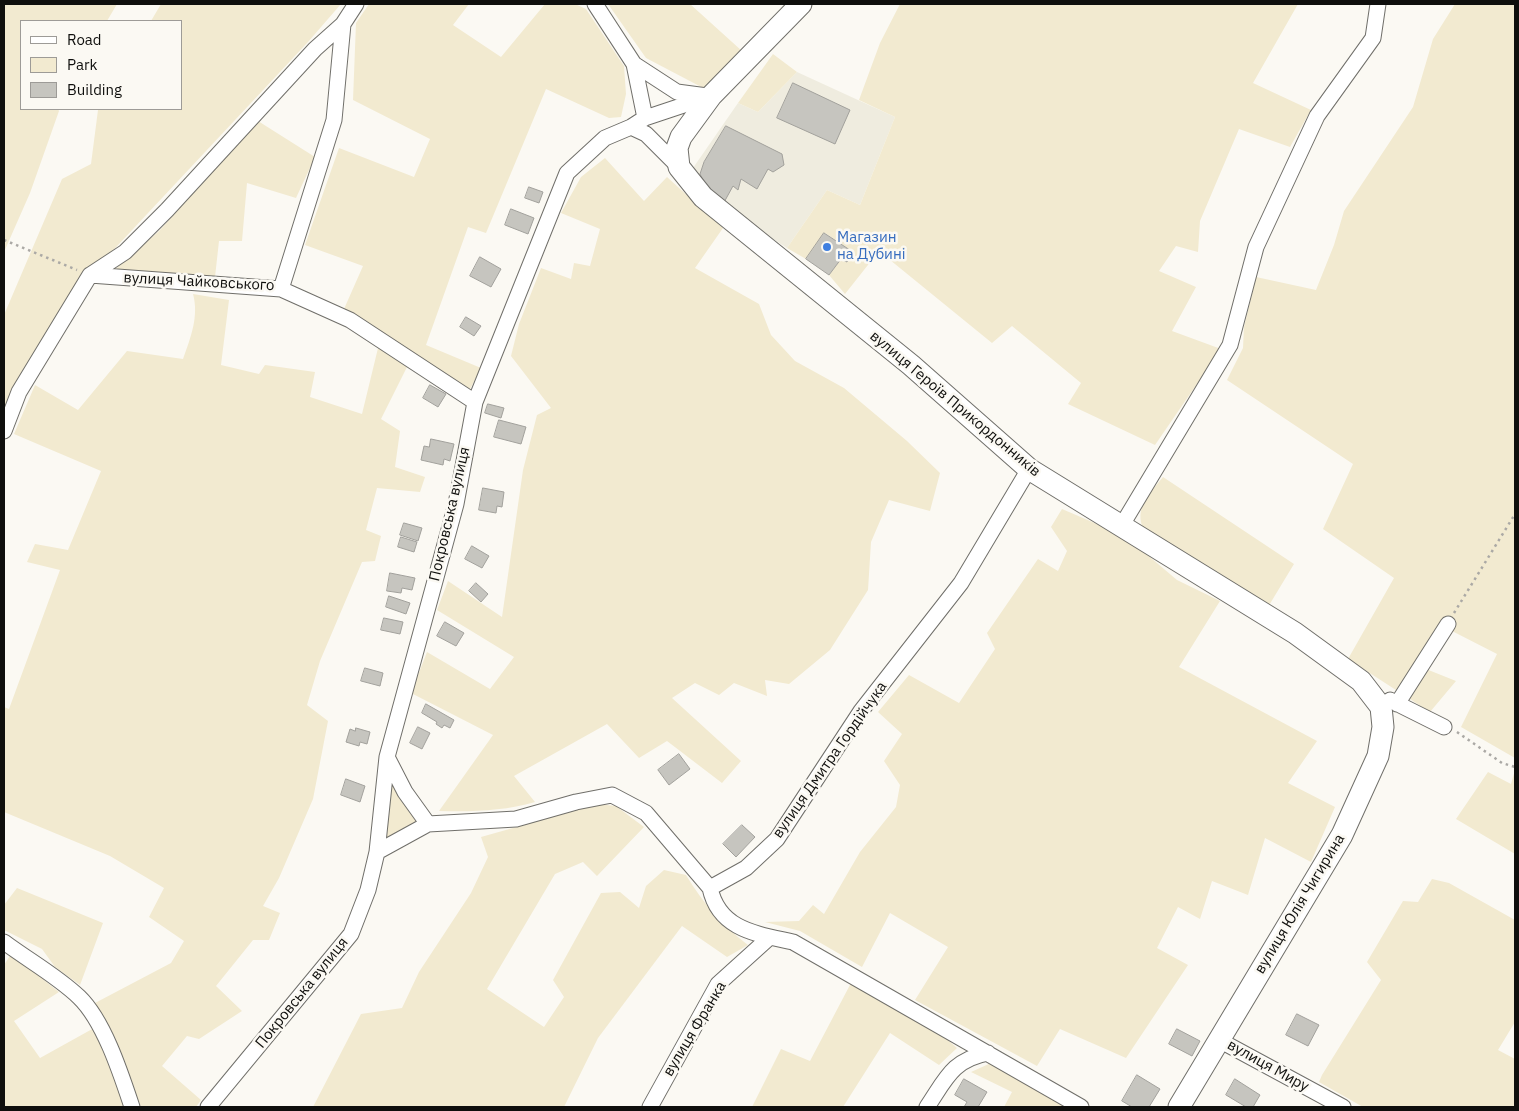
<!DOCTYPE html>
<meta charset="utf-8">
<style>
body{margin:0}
#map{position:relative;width:1519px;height:1111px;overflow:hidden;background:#fbf9f3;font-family:"IBM Plex Sans",sans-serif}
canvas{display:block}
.frame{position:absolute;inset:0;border:5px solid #0f0f0d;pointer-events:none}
.legend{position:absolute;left:20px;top:20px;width:162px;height:90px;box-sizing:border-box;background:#fbf9f3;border:1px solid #9d9b97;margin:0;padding:6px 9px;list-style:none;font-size:15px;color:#0f0f0d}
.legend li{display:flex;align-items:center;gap:10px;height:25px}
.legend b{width:25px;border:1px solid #9d9b97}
</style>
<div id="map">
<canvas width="1519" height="1111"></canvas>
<div class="frame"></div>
<ul class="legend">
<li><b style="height:6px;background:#fff"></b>Road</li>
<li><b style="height:14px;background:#f2ead0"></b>Park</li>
<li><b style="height:14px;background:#c6c5bf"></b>Building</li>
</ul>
</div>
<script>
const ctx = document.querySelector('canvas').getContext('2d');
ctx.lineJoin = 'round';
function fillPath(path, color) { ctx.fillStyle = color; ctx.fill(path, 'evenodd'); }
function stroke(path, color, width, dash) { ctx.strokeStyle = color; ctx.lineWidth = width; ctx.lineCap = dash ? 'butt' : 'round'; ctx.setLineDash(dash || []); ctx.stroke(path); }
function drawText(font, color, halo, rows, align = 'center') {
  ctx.font = font + ' "IBM Plex Sans",sans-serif'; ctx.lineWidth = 5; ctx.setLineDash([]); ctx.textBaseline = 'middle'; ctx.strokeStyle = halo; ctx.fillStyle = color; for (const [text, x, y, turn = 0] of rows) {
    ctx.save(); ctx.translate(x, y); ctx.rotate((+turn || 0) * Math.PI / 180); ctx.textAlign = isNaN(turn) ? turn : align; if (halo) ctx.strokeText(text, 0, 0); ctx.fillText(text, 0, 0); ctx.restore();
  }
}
fillPath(new Path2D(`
 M797,72L895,117L860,205L827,190L787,248L709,197L693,168L738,103L758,112Z`), '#efecdf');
fillPath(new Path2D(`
 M4,4H117L107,21H21V109H58L59,111L30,193L4,252Z
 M161,4H341L308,42L90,275L4,431V315L62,179L91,164L98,110L181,109V21H151Z
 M369,4H469L453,25L501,57L545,4H575L586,9L624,66L626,94L621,117L609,118L546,89L486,233L468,227L426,345L481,368L470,389L344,309L363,266L305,245L339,148L414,177L430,139L353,100L356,23Z
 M608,4H690L742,51L707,90L646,58Z
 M900,4H1298L1253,83L1311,110L1290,147L1239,129L1200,221L1198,252L1176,246L1159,271L1196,287L1172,331L1221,349L1155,445L1068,404L1081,383L1012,326L992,343L879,251L845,294L829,275L841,259L847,262L853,252L825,233L806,259L787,248L827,190L860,205L895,117L859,100L880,43Z
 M1455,4H1515V758L1461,727L1497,654L1452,631L1426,669L1456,681L1430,712L1348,659L1394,578L1323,529L1353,464L1227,380L1243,348L1244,327L1256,277L1316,290L1334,245L1344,211L1413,107L1433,39Z
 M773,54L797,72L758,112L738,103Z
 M258,121L315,157L296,198L247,183L242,241H219L215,277L113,271L159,231Z
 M605,158L644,201L667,177L723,228L695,268L759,304L771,335L795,361L844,388L907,441L940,473L930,511L889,500L871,542L868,590L830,650L789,684L765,680L767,696L734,683L719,695L695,683L672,698L741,761L722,783L667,741L639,758L607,724L514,776L535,802C504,811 472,812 439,811L493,735L411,693L427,652L490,689L514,657L437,610L448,581L502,617L523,470L537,415L551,408L511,356L519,324L541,268L571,279L574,263L590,266L600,229L561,213L581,177Z
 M193,294L229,300L221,365L259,374L265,365L315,372L310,397L362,414L379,344L407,367L381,419L400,431L395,467L425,477L420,492L377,488L366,530L381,536L375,561L362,562L320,661L307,705L328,721L313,799L279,878L263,906L280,913L269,940H253L216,986L242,1011L199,1039L187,1036L162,1066L201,1100L196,1107H141L121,1056L95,1003L171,963L184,941L149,917L164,888L110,856L4,812V707L9,709L60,570L27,562L35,544L68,550L101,471L14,434L35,385L78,410L127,351L183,359C191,337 199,316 193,294Z
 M1163,477L1294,564L1268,607L1144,530C1133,509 1150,493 1163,477Z
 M1062,509L1125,536L1177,580L1220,601L1179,667L1317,741L1288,783L1335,807L1311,862L1265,838L1248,895L1212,881L1200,919L1178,907L1157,948L1188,965L1126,1058L1060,1029L1037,1066L915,1000L948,947L890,913L862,967L800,931L765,922L799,921L813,905L824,914L860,852L896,807L900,785L884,761L902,734L878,712L909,675L959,703L995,649L987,633L1038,559L1058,571L1067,551L1051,527Z
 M388,770L422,823L382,844Z
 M1515,770V854L1456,819L1488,772L1511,784Z
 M598,804L616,806L644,827L597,876L583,862L555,874L487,989L544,1027L564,997L553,980L601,893L620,892L639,908L646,886L664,870L686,875C703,903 722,925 748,945L727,957L682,926L598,1038L564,1107H313L361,1014L402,1008L419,972L471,893L488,857L481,837Z
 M1432,879L1449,883L1515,920V1022L1498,1050L1515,1059V1107H1363L1319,1082L1322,1075L1381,980L1367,962L1403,901L1418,902Z
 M17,888L103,923L80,985L55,967L42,949L4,930V905Z
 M11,954L59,992L14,1021L40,1058L94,1028L118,1078L126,1107H4V965Z
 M851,983L935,1029L957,1048L939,1065L890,1033L843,1107H752L781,1049L810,1061Z
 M991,1063L1066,1107H1004L1012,1092L971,1072Z`), '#f2ead0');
const building = new Path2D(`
 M793,83L850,110L835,144L777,118Z
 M726,126L782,154L784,165L773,172L768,169L757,189L741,179L738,190L733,186L722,206L710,194L700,174L704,162Z
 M529,187L543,192L539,203L525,198Z
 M511,209L534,218L528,234L505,225Z
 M824,233L853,252L847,262L841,259L829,275L806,259Z
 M480,257L501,269L491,287L470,276Z
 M466,317L481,326L474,336L460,327Z
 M430,385L446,394L438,407L423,398Z
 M488,404L504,408L501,418L485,413Z
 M499,420L526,427L521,444L494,437Z
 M431,439L454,444L450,461L444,459L443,465L421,460L424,446L429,447Z
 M483,488L504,492L502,507L497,506L496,513L479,510Z
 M404,523L422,528L418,541L400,535Z
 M401,537L417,542L414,552L398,547Z
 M472,546L489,556L482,568L465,559Z
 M390,573L415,578L412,590L402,588L401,593L387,591Z
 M476,583L488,594L481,602L469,591Z
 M389,596L410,603L406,614L386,607Z
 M384,618L403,622L400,634L381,630Z
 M445,622L464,633L456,646L437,636Z
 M365,668L383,673L380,686L361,681Z
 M426,704L454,720L450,728L444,725L442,728L436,724L437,722L422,713Z
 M418,727L430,733L422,749L410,743Z
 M356,728L370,732L367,744L360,742L359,746L346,742L350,729L355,731Z
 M679,754L690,769L669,785L658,770Z
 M346,779L365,786L360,802L341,795Z
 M742,825L755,837L736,857L723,844Z
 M1297,1014L1319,1025L1308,1046L1286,1035Z
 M1177,1029L1200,1041L1192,1056L1169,1044Z
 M1137,1075L1160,1089L1149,1107H1132L1122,1101Z
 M964,1079L987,1092L978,1107H964L967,1102L955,1095Z
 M1235,1079L1260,1095L1253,1107H1246L1226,1095Z`);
fillPath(building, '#c6c5bf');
stroke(building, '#a2a19c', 1);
const street = new Path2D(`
 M595,4L634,64L645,118
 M634,64L677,92L707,96
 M631,127L646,134L679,167
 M90,275L125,252L167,210L315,49L343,24
 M281,289L350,320L475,402
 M4,431L19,392L90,275L281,289L334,120L343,24L356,4
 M1122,525L1230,345L1256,247L1317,116L1373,38L1378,4
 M1390,700L1444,727
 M1397,704L1448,624
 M387,757L405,792L428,824
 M377,852L428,824L516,819L576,802L612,795L646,813L710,888L746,868L777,839L861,711L961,583L1029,469
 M710,888C719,930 757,934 793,942L1081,1107
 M4,942C28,960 57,976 79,997C104,1021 121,1074 132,1107
 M1219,1040L1343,1107
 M208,1107L351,934L368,890L377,852L387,757L456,504L475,402L567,173L605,138L631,127L645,118L711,96
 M650,1107L718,984L770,937
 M927,1107C946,1079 952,1060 988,1053`);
const secondary = new Path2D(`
 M801,4L711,96L681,137L677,148L679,167L703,197L911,365L1029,469L1295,633L1361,681L1381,707L1383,727L1378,756L1342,835L1179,1107`);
stroke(street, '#706f6a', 17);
stroke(secondary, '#706f6a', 23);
stroke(new Path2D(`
 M4,240L77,270
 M1454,613L1515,514
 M1457,732L1502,763L1515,767`), '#aba9a5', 2.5, [2.5, 4]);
stroke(street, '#fff', 15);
stroke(secondary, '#fff', 21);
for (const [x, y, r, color] of [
 [827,247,5,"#3f7fe0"]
]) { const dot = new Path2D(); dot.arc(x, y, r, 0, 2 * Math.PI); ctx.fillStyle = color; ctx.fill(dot); stroke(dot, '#fbf9f3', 2); }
drawText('15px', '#366cbe', '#fbf9f3', [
 ["Магазин",837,238],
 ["на Дубині",837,255]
], 'left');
drawText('15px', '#0f0f0d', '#fbf9f3', [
 ["вулиця Чайковського",199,282,3],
 ["вулиця Героїв Прикордонників",955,404,40],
 ["Покровська вулиця",450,514,-77],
 ["вулиця Дмитра Гордійчука",830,760,-55],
 ["вулиця Юлія Чигирина",1300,904,-59],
 ["Покровська вулиця",302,993,-51],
 ["вулиця Франка",695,1029,-59],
 ["вулиця Миру",1268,1066,29]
]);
</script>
